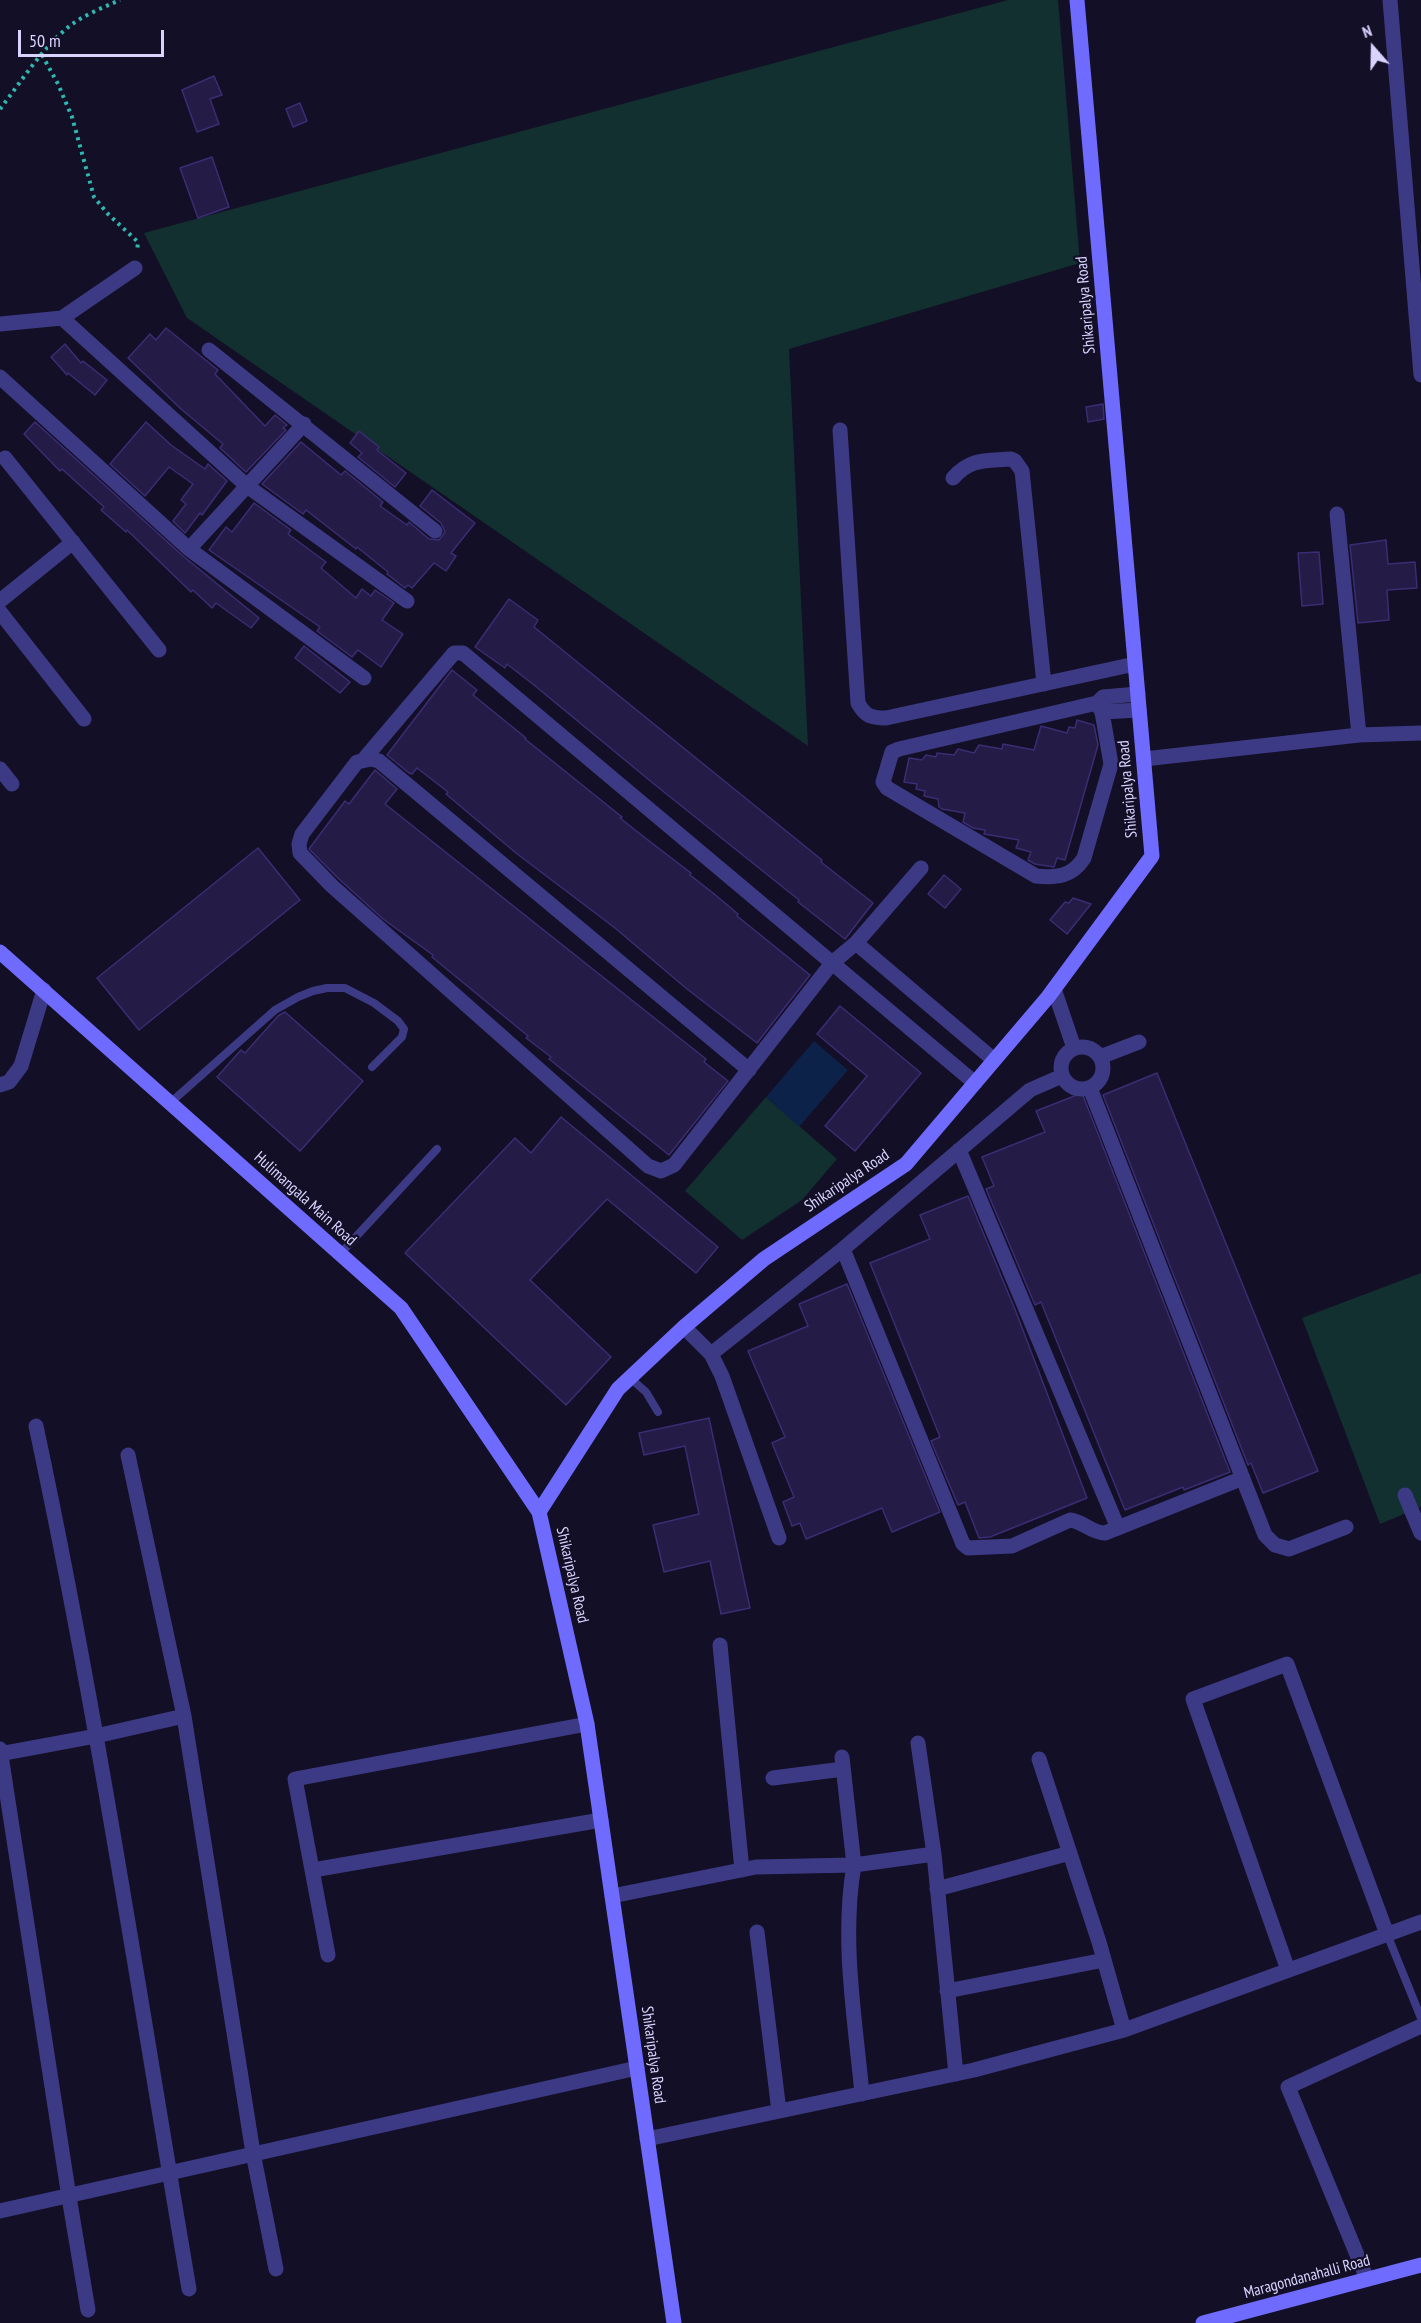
<!DOCTYPE html>
<style>
body{margin:0}
#map{position:relative;width:1421px;height:2323px;overflow:hidden;background:#130f26;font-family:"PT Sans Narrow",sans-serif}
canvas{display:block}
.north{position:absolute;left:1343px;top:18px;width:60px;height:60px;-webkit-text-stroke:4px #130f26;paint-order:stroke;rotate:340deg;font-size:16px;font-weight:700;line-height:24px;text-align:center;color:#d9d4ff}
.north::after{content:'';display:block;margin:auto;width:21px;height:27px;background:#d9d4ff;clip-path:polygon(50% 0,100% 100%,50% 72%,0 100%)}
.scale{position:absolute;left:18px;top:30px;width:146px;height:27px;box-sizing:border-box;border:3px solid #d9d4ff;border-top:0;padding-left:8px;font-size:18px;line-height:21px;white-space:nowrap;color:#d9d4ff;-webkit-text-stroke:4px #130f26;paint-order:stroke}
</style>
<div id="map">
<canvas width="1421" height="2323"></canvas>
<div class="north">N</div>
<div class="scale">50 m</div>
</div>
<script>
const ctx = document.querySelector('canvas').getContext('2d');
ctx.lineJoin = 'round';
function fillPath(path, color) { ctx.fillStyle = color; ctx.fill(path, 'evenodd'); }
function stroke(path, color, width, dash) { ctx.strokeStyle = color; ctx.lineWidth = width; ctx.lineCap = dash ? 'butt' : 'round'; ctx.setLineDash(dash || []); ctx.stroke(path); }
function drawText(font, color, halo, rows, align = 'center') {
  ctx.font = font + ' "PT Sans Narrow",sans-serif'; ctx.lineWidth = 4.5; ctx.setLineDash([]); ctx.textBaseline = 'middle'; ctx.strokeStyle = halo; ctx.fillStyle = color; for (const [text, x, y, turn = 0] of rows) {
    ctx.save(); ctx.translate(x, y); ctx.rotate((+turn || 0) * Math.PI / 180); ctx.textAlign = isNaN(turn) ? turn : align; if (halo) ctx.strokeText(text, 0, 0); ctx.fillText(text, 0, 0); ctx.restore();
  }
}
fillPath(new Path2D(`
 M1008,0H1058L1080,263L789,349L808,746L187,318L144,233Z
 M766,1097L837,1159L802,1200L742,1240L685,1191Z
 M1421,1273V1507L1380,1524L1302,1318Z`), '#12302f');
fillPath(new Path2D(`
 M814,1041L848,1070L799,1127L766,1097Z`), '#0c2248');
const building = new Path2D(`
 M214,76L222,95L210,99L219,124L197,132L182,90Z
 M300,103L307,121L293,127L286,109Z
 M212,157L229,207L198,218L180,168Z
 M166,328L218,370L215,374L265,426L275,415L287,425L283,428L286,430L246,472L220,448L223,444L181,409L128,358L150,334L156,340Z
 M65,344L81,363L83,361L107,380L95,395L68,373L67,375L51,357Z
 M1103,404L1104,419L1088,422L1086,407Z
 M35,422L183,556L259,618L251,628L216,603L212,608L193,590L191,592L127,530L126,532L101,510L104,507L62,469L60,471L24,434Z
 M146,422L171,445L205,469L208,464L227,481L202,515L200,513L185,533L173,521L186,504L181,500L193,484L169,467L145,496L110,464Z
 M359,431L379,447L377,450L406,473L395,487L358,457L362,453L350,443Z
 M301,442L341,475L345,471L383,502L380,506L407,525L409,522L429,539L439,540L445,532L441,523L420,506L432,490L475,523L451,553L456,556L446,571L434,563L412,588L408,585L405,588L387,574L388,572L357,547L356,549L306,510L303,514L262,484Z
 M254,503L291,530L288,534L326,562L321,568L356,598L362,589L371,596L375,590L394,603L382,620L403,634L381,667L358,650L352,657L317,631L320,627L209,550L226,527L232,532Z
 M1386,540L1388,564L1415,562L1417,588L1387,590L1389,620L1358,623L1350,545Z
 M1319,552L1323,604L1302,606L1298,553Z
 M509,599L538,620L534,627L822,860L821,862L873,903L845,939L798,902L799,900L654,784L534,685L507,664L505,668L475,647Z
 M304,646L350,682L340,693L295,658Z
 M452,670L477,690L473,695L526,738L525,739L622,817L620,818L644,837L691,873L690,875L713,893L738,914L737,916L810,975L757,1043L687,989L615,928L516,853L446,794L448,792L417,768L412,774L409,773L387,755Z
 M1077,720L1094,725L1098,745L1065,860L1057,858L1054,867L1035,864L1028,860L1031,852L1016,848L1019,840L984,834L985,830L973,828L963,822L965,813L942,809L939,807L938,799L924,796L925,791L916,789L917,784L904,782L909,758L922,760L926,755L936,757L937,753L954,755L958,749L974,753L979,745L1002,749L1003,744L1034,750L1041,726L1067,733L1069,727L1075,728Z
 M375,770L397,789L385,804L706,1059L704,1062L728,1081L669,1155L549,1059L551,1057L526,1038L528,1036L432,957L433,955L383,919L339,879L309,849L345,801L349,804Z
 M258,848L300,900L139,1030L97,978Z
 M944,875L961,889L945,908L928,894Z
 M1073,898L1091,904L1067,934L1050,920L1065,902L1069,903Z
 M840,1006L921,1073L855,1151L825,1126L867,1076L817,1034Z
 M285,1012L363,1081L300,1151L217,1077L241,1050L245,1053L278,1016Z
 M1157,1073L1318,1471L1263,1493L1251,1463L1248,1465L1103,1095Z
 M1082,1093L1230,1472L1184,1490L1183,1487L1125,1510L1041,1302L1035,1305L986,1189L994,1186L982,1157L1045,1132L1036,1111Z
 M561,1117L718,1247L696,1273L607,1199L530,1280L611,1357L566,1405L405,1253L515,1138L531,1153Z
 M968,1196L1016,1312L1087,1498L990,1537L979,1538L965,1502L958,1505L931,1441L940,1437L870,1263L930,1239L920,1215Z
 M847,1284L940,1512L892,1532L882,1508L806,1539L800,1523L792,1526L783,1502L794,1497L772,1443L785,1437L748,1351L808,1326L799,1304Z
 M709,1418L750,1608L721,1614L710,1561L664,1572L653,1525L699,1514L685,1446L644,1455L639,1433Z`);
fillPath(building, '#241b47');
stroke(building, '#3b2d73', 1.5);
stroke(new Path2D(`
 M42,55L58,84L72,117L94,197L108,214L138,242L137,252
 M0,109C21,82 40,51 66,29C81,16 102,8 120,0`), '#2fb8b0', 4, [3, 4.5]);
stroke(new Path2D(`
 M170,1103L275,1010L298,997L313,991L327,988H345L374,1003L398,1021L404,1029L402,1037L372,1067
 M340,1254L437,1149
 M630,1378L646,1392L658,1412
 M1387,1934L1421,2018`), '#3d3a85', 8);
stroke(new Path2D(`
 M1390,0L1421,375
 M62,318L247,486L407,601
 M0,324L62,318L135,268
 M209,350L435,531
 M0,377L189,549L364,678
 M840,430L858,703C865,716 871,718 886,718L1135,664
 M5,458L159,650
 M953,478C971,458 985,461 1011,459L1015,461L1022,471L1044,684
 M1337,514L1359,735
 M189,549L304,424
 M0,601L73,542
 M0,612L84,719
 M1097,703L1102,712L1111,764L1084,858C1072,877 1056,878 1036,876L887,788L883,782L892,752L899,749L1097,703L1103,697L1138,694
 M1102,712L1139,710
 M364,759L454,653H463L975,1083
 M1144,759L1359,735L1421,733
 M0,769L12,784
 M856,943L994,1060
 M1054,989L1074,1048
 M1061 1068a21 21 0 1 1 42 0a21 21 0 1 1-42 0Z
 M1100,1057L1139,1042
 M749,1070L379,761L371,759L357,762L302,834L299,844L300,853L332,886L648,1166L661,1171L674,1165L832,963L856,943L921,868
 M0,1085L9,1082L21,1066L44,990
 M1090,1088L1265,1535L1275,1545L1289,1549L1346,1527
 M959,1150L1118,1528
 M843,1249L963,1544L968,1548L1012,1546L1070,1520C1083,1521 1091,1533 1105,1533L1243,1478
 M684,1327L711,1354
 M36,1426C97,1712 140,2001 189,2289
 M128,1455L184,1716
 M1405,1495L1421,1533
 M779,1538L722,1376L711,1354L843,1249L1030,1090L1062,1076
 M720,1645L742,1870
 M918,1743L934,1854L956,2074
 M0,1749L69,2197L88,2310
 M0,1754L96,1736L184,1716L253,2153L276,2269
 M1039,1759L1099,1942L1124,2030
 M773,1778L843,1769
 M313,1870L601,1820
 M937,1889L1070,1853
 M612,1896L756,1867L854,1865L842,1757
 M757,1932L779,2111
 M328,1955L295,1779L587,1724
 M1288,1970L1193,1699L1287,1664L1387,1934
 M947,1991L1104,1960
 M862,2094C855,2018 841,1940 854,1865L934,1854
 M647,2139L974,2070L1124,2030L1421,1922
 M0,2211L637,2068
 M1367,2279L1288,2087L1421,2026`), '#3d3a85', 15);
stroke(new Path2D(`
 M0,952L401,1308L539,1512
 M674,2323L587,1724L539,1512L618,1389L684,1327L764,1259L906,1164L1048,997L1152,856L1077,0
 M1203,2323L1421,2265`), '#6f6bff', 15);
drawText('16px', '#d9d4ff', '#130f26', [
 ["Shikaripalya Road",1086,305,-95],
 ["Shikaripalya Road",1128,789,-95],
 ["Shikaripalya Road",847,1181,-34],
 ["Hulimangala Main Road",305,1199,42],
 ["Shikaripalya Road",572,1575,77],
 ["Shikaripalya Road",653,2055,82],
 ["Maragondanahalli Road",1307,2277,-15]
]);
</script>
